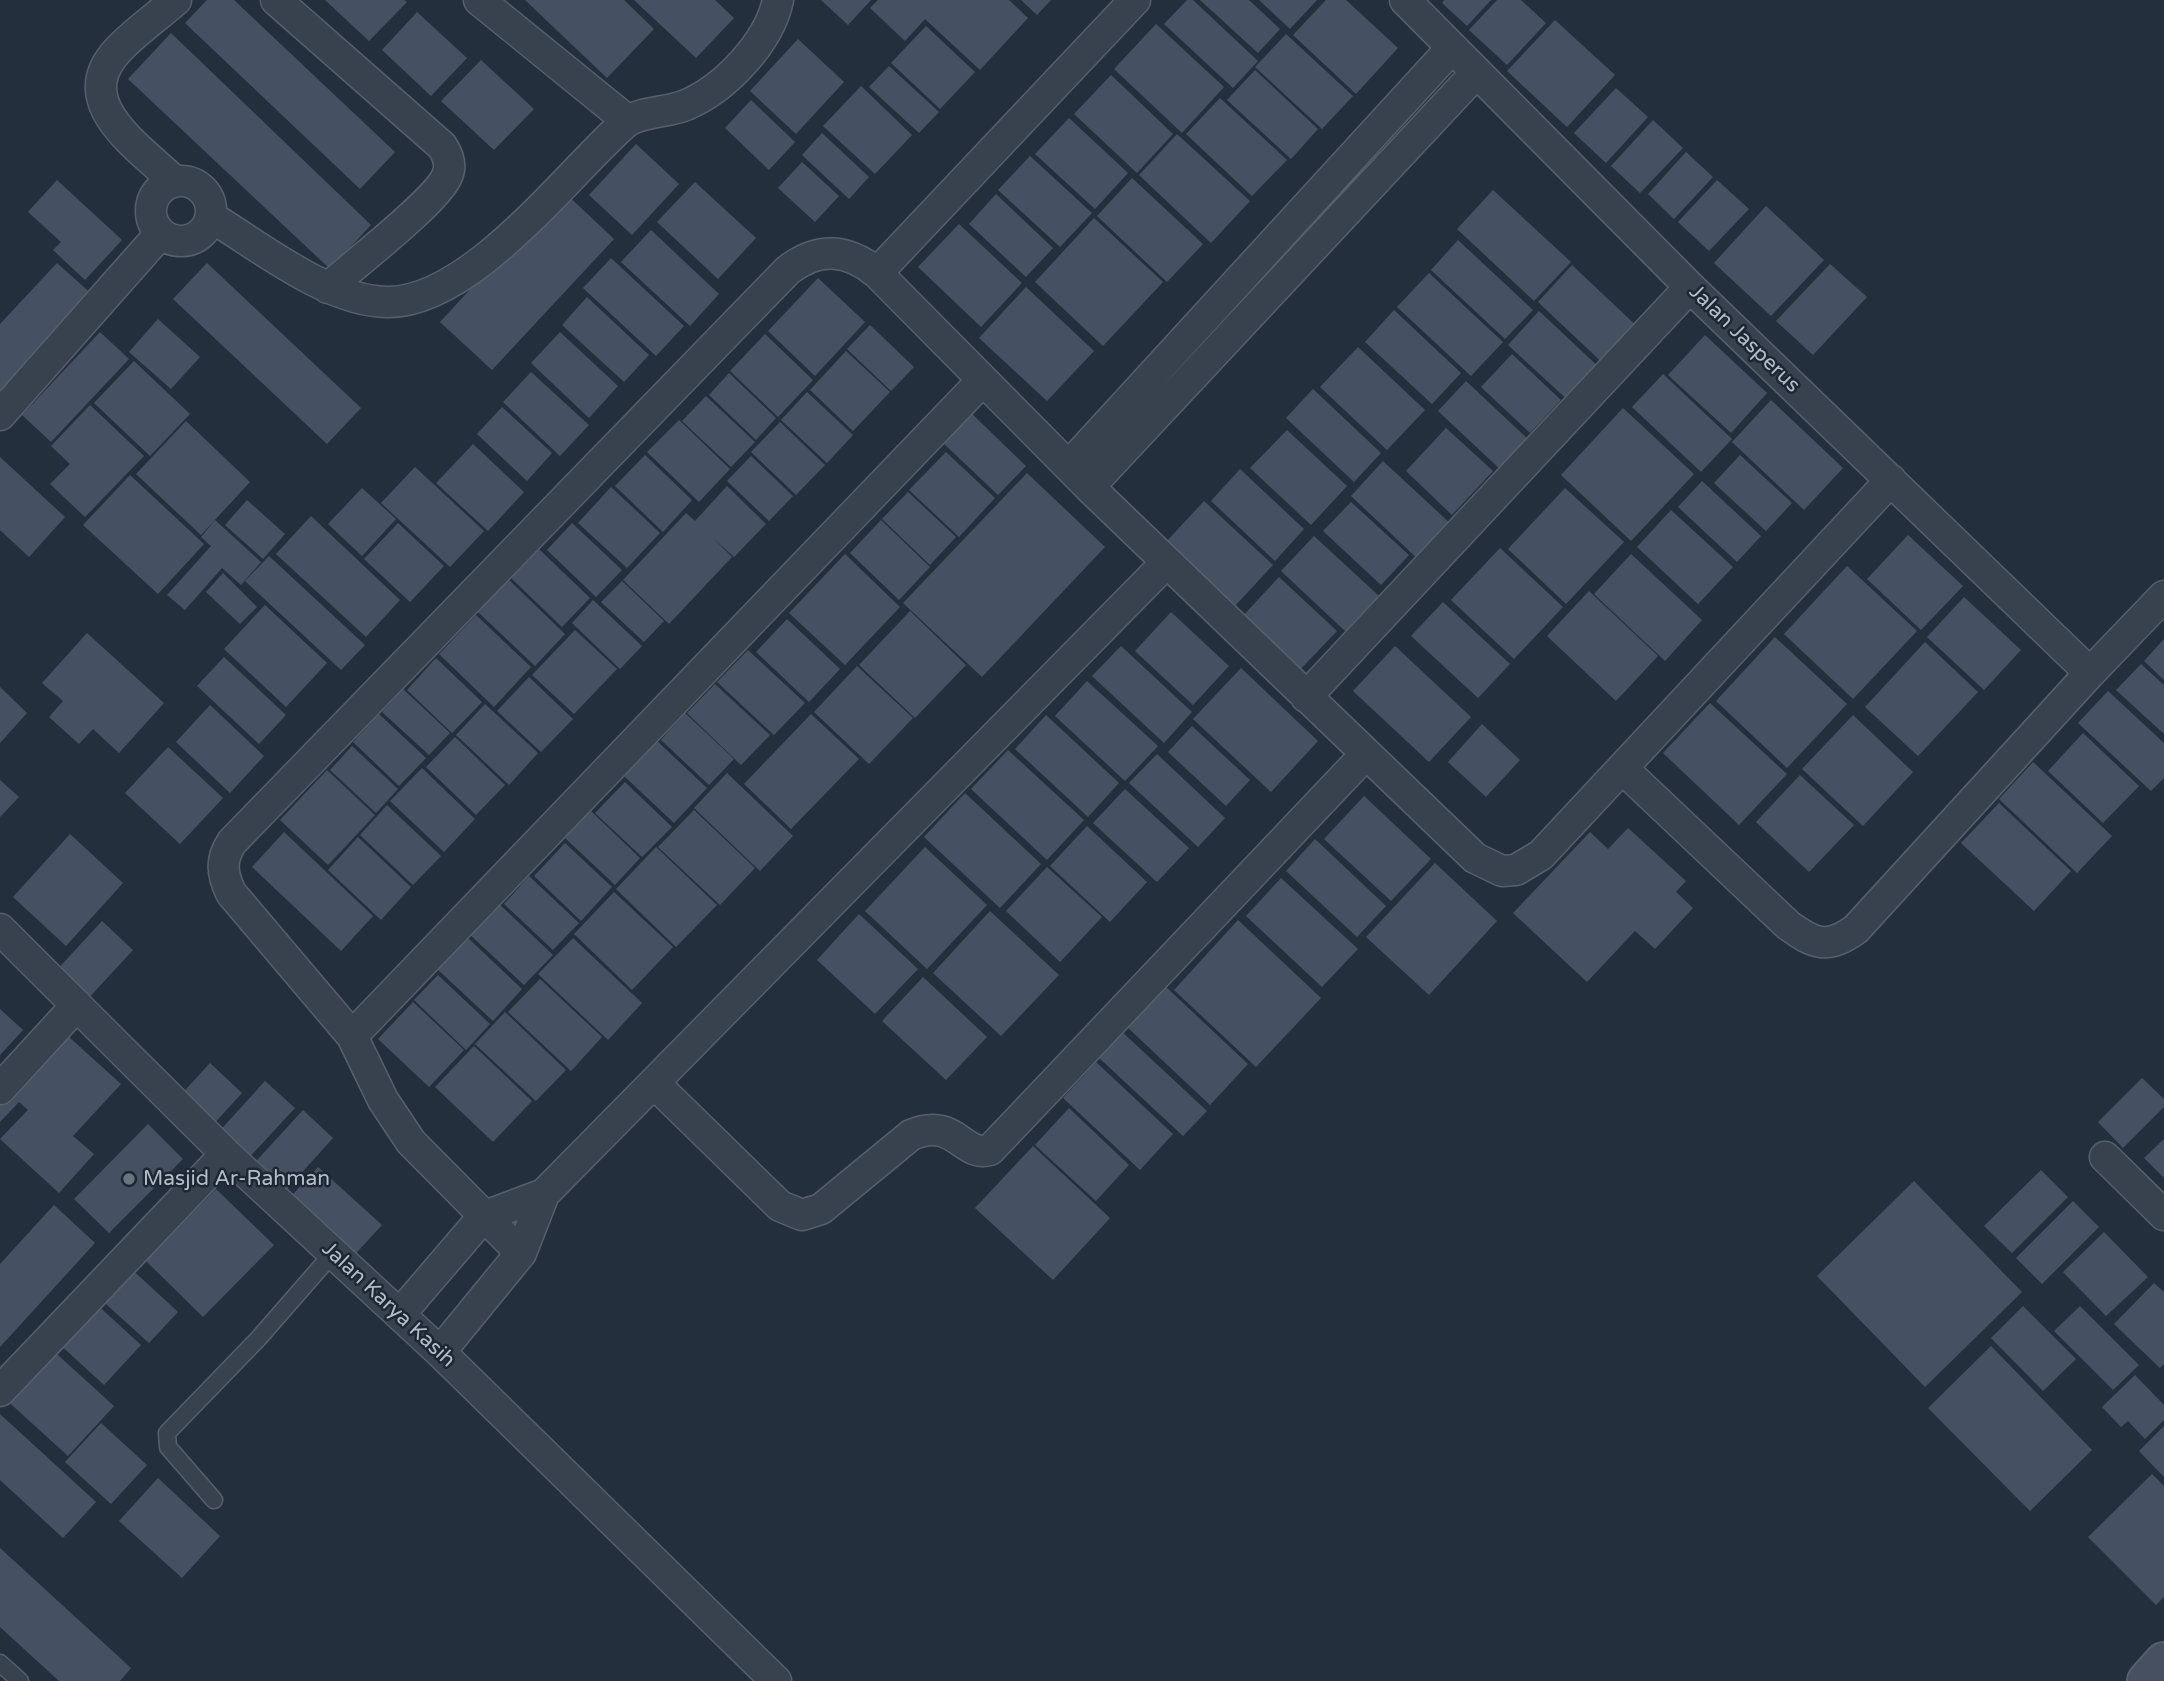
<!DOCTYPE html>
<style>
body{margin:0}
canvas{display:block;background:#242f3e}
</style>
<canvas width="2164" height="1681"></canvas>
<script>
const ctx = document.querySelector('canvas').getContext('2d');
ctx.lineJoin = 'round';
function fillPath(path, color) { ctx.fillStyle = color; ctx.fill(path, 'evenodd'); }
function stroke(path, color, width, dash) { ctx.strokeStyle = color; ctx.lineWidth = width; ctx.lineCap = dash ? 'butt' : 'round'; ctx.setLineDash(dash || []); ctx.stroke(path); }
function drawText(font, color, halo, rows, align = 'center') {
  ctx.font = font + ' "Varela Round",sans-serif'; ctx.lineWidth = 5; ctx.setLineDash([]); ctx.textBaseline = 'middle'; ctx.strokeStyle = halo; ctx.fillStyle = color; for (const [text, x, y, turn = 0] of rows) {
    ctx.save(); ctx.translate(x, y); ctx.rotate((+turn || 0) * Math.PI / 180); ctx.textAlign = isNaN(turn) ? turn : align; if (halo) ctx.strokeText(text, 0, 0); ctx.fillText(text, 0, 0); ctx.restore();
  }
}
fillPath(new Path2D(`
 M207,0H234L395,152L360,189L185,23Z
 M325,0H404L407,2L369,41Z
 M525,0H624L654,29L607,78Z
 M634,0H715L734,18L696,58Z
 M821,0H871L848,25Z
 M878,0H1009L1028,18L980,70L925,19L905,41L870,8Z
 M1021,0H1051L1037,15Z
 M1187,0H1193L1258,61L1233,88L1164,24Z
 M1200,0H1249L1280,29L1258,53Z
 M1259,0H1317L1290,29Z
 M1326,0H1346L1398,48L1356,94L1293,35Z
 M1444,0H1491L1467,26L1442,3Z
 M1497,0H1521L1546,23L1507,65L1469,30Z
 M417,12L467,58L431,96L382,50Z
 M1555,20L1615,75L1567,127L1507,71Z
 M1156,24L1224,87L1182,133L1114,69Z
 M926,26L975,72L940,109L891,63Z
 M171,33L371,225L330,269L128,79Z
 M1286,34L1353,96L1322,129L1255,67Z
 M798,39L844,82L796,134L750,91Z
 M481,60L534,109L494,150L441,101Z
 M889,66L939,112L919,133L869,87Z
 M1255,70L1318,129L1291,159L1227,100Z
 M1111,75L1173,134L1137,173L1074,114Z
 M861,86L912,135L875,174L823,126Z
 M1616,88L1648,117L1606,163L1574,133Z
 M1220,98L1287,160L1252,196L1186,134Z
 M751,100L795,142L769,170L725,128Z
 M1069,118L1128,173L1095,209L1035,154Z
 M1653,120L1683,148L1640,193L1611,166Z
 M822,133L869,177L849,199L802,155Z
 M1177,134L1250,201L1211,243L1139,175Z
 M636,144L679,184L632,235L589,195Z
 M1686,152L1713,177L1674,219L1648,194Z
 M1030,156L1092,213L1060,247L998,190Z
 M802,162L839,196L815,222L778,188Z
 M1132,178L1203,244L1167,282L1097,216Z
 M57,180L122,240L85,280L53,250L61,242L28,212Z
 M1717,180L1749,209L1709,251L1678,222Z
 M695,182L756,238L718,279L657,222Z
 M562,190L614,239L492,370L440,322Z
 M1493,190L1571,262L1534,301L1457,229Z
 M996,194L1053,248L1026,277L969,224Z
 M1766,206L1824,260L1771,316L1714,263Z
 M1094,218L1163,282L1103,346L1035,282Z
 M959,224L1022,283L981,327L918,267Z
 M651,230L719,294L690,326L621,262Z
 M1458,240L1533,310L1505,339L1431,270Z
 M611,258L684,326L656,356L583,288Z
 M57,263L96,298L0,403V324Z
 M207,263L361,408L327,444L173,299Z
 M1830,264L1867,297L1813,355L1776,321Z
 M1572,265L1643,332L1609,369L1538,302Z
 M1429,273L1503,342L1471,376L1397,307Z
 M818,278L865,322L815,376L768,331Z
 M1026,287L1094,351L1047,401L979,338Z
 M587,297L649,355L624,382L562,325Z
 M1394,310L1461,373L1432,404L1365,342Z
 M1539,311L1603,371L1572,404L1508,345Z
 M158,319L200,357L171,389L129,352Z
 M870,325L914,367L891,391L847,349Z
 M100,332L129,359L51,442L22,415Z
 M560,332L618,386L589,418L531,363Z
 M765,334L813,380L778,417L730,371Z
 M1705,335L1767,393L1731,433L1668,375Z
 M1358,347L1425,410L1387,450L1320,387Z
 M846,351L890,392L853,431L810,390Z
 M1512,354L1561,400L1530,433L1481,387Z
 M134,361L190,414L150,456L94,403Z
 M531,372L589,425L560,456L503,402Z
 M729,373L776,418L756,440L709,395Z
 M1663,374L1732,439L1701,472L1632,407Z
 M1466,381L1531,442L1503,472L1438,411Z
 M1313,389L1381,453L1354,482L1286,418Z
 M807,392L853,435L827,463L781,420Z
 M706,396L755,442L731,467L682,421Z
 M1771,400L1843,468L1804,510L1732,442Z
 M90,405L144,456L85,517L50,484L70,464L51,446Z
 M502,407L552,453L527,481L477,434Z
 M1623,408L1694,474L1631,541L1561,475Z
 M969,411L1026,466L998,495L941,441Z
 M679,420L730,469L699,502L647,452Z
 M186,421L250,482L201,535L136,474Z
 M780,422L825,465L796,495L751,452Z
 M1446,428L1493,471L1452,515L1406,471Z
 M1287,430L1347,486L1311,525L1250,468Z
 M473,444L524,492L488,531L436,483Z
 M946,452L995,498L959,537L909,490Z
 M645,455L692,500L663,532L615,486Z
 M1740,455L1792,503L1766,531L1714,483Z
 M751,456L793,496L769,521L727,481Z
 M0,457L65,517L29,557L0,530Z
 M1383,461L1453,526L1420,561L1351,496Z
 M415,467L484,531L450,567L381,503Z
 M1240,469L1304,529L1275,561L1211,501Z
 M1027,473L1105,547L982,677L903,603Z
 M130,475L204,544L158,594L83,525Z
 M1702,481L1761,536L1737,562L1678,507Z
 M727,486L766,524L734,557L713,538L732,557L669,624L623,580L686,513L695,521Z
 M611,487L660,533L627,568L578,523Z
 M362,488L396,519L362,556L328,524Z
 M1565,488L1624,542L1566,604L1508,549Z
 M908,492L956,537L930,565L882,519Z
 M247,500L285,534L263,559L225,525Z
 M1204,501L1273,565L1234,607L1165,543Z
 M1351,502L1409,555L1381,585L1323,531Z
 M1671,510L1733,567L1698,604L1637,547Z
 M311,516L400,600L366,637L276,554Z
 M215,520L261,562L241,585L222,568L185,610L167,595L211,546L201,537Z
 M881,520L930,567L899,600L850,553Z
 M398,523L444,566L410,602L364,559Z
 M572,523L622,570L596,597L547,550Z
 M1908,535L1963,586L1921,630L1867,579Z
 M1314,536L1379,596L1346,632L1281,571Z
 M1500,548L1563,607L1514,659L1451,600Z
 M539,549L590,598L562,627L511,578Z
 M845,554L900,607L845,665L789,613Z
 M1631,554L1702,620L1665,661L1594,594Z
 M269,556L365,645L341,670L245,581Z
 M1847,566L1917,631L1853,699L1784,634Z
 M223,573L257,607L240,624L206,592Z
 M1279,577L1337,631L1297,673L1240,619Z
 M509,580L565,634L535,666L478,612Z
 M622,581L664,621L644,642L601,602Z
 M1589,591L1658,656L1616,701L1547,636Z
 M1964,597L2021,650L1984,690L1927,637Z
 M593,600L642,646L620,669L572,623Z
 M1443,602L1510,664L1478,698L1411,636Z
 M265,605L327,663L286,707L224,649Z
 M910,611L966,665L915,718L859,665Z
 M1171,612L1229,666L1193,705L1135,651Z
 M476,615L531,667L494,707L439,654Z
 M787,619L840,669L809,702L756,652Z
 M575,630L617,669L574,714L532,675Z
 M87,633L164,703L119,753L93,729L79,744L49,717L63,701L42,683Z
 M1775,637L1847,704L1787,768L1716,701Z
 M2164,639V680L2144,661Z
 M1925,642L1978,692L1918,756L1865,707Z
 M1121,646L1192,712L1164,743L1092,676Z
 M1395,646L1471,717L1429,762L1353,691Z
 M748,650L805,703L774,735L717,682Z
 M224,657L286,715L259,744L197,686Z
 M436,658L482,702L452,733L407,690Z
 M2141,664L2164,685V734L2116,690Z
 M857,666L913,718L869,764L814,712Z
 M1241,668L1318,741L1271,792L1193,719Z
 M529,677L573,719L541,752L497,711Z
 M1087,681L1158,746L1125,781L1055,716Z
 M715,684L770,735L741,765L687,713Z
 M0,687L27,713L0,743Z
 M403,689L450,733L429,755L382,712Z
 M2108,691L2164,743V778L2151,791L2078,723Z
 M1710,703L1787,774L1739,825L1663,753Z
 M485,704L538,753L509,785L456,735Z
 M210,705L264,756L230,793L176,742Z
 M685,713L734,759L709,785L661,740Z
 M379,714L426,758L399,786L353,742Z
 M811,714L859,759L791,829L744,784Z
 M1046,715L1119,783L1088,817L1015,749Z
 M1853,715L1913,772L1863,826L1802,769Z
 M1482,724L1520,760L1486,797L1448,762Z
 M1192,726L1250,780L1226,806L1168,752Z
 M2083,733L2139,786L2103,823L2048,771Z
 M455,737L505,785L476,815L426,767Z
 M657,741L707,788L674,823L624,776Z
 M352,746L398,789L376,813L330,770Z
 M168,747L223,798L180,844L125,793Z
 M1008,750L1084,820L1047,860L971,789Z
 M1157,754L1225,818L1198,847L1129,783Z
 M2033,762L2112,836L2077,873L1999,799Z
 M422,768L475,819L444,852L390,801Z
 M327,770L375,815L328,865L280,820Z
 M727,773L793,836L760,871L694,808Z
 M1800,775L1854,825L1809,872L1756,822Z
 M0,780L19,797L0,817Z
 M625,782L672,827L642,857L595,813Z
 M1125,789L1189,848L1157,882L1093,823Z
 M965,793L1041,864L1000,908L924,837Z
 M1364,796L1431,859L1391,901L1324,839Z
 M1999,803L2071,871L2034,911L1961,843Z
 M387,805L441,856L413,885L360,835Z
 M694,810L755,868L720,905L658,847Z
 M591,811L640,858L615,885L565,838Z
 M1087,826L1147,882L1110,922L1050,866Z
 M1628,828L1686,881L1676,892L1693,908L1655,949L1635,931L1587,982L1513,913L1590,832L1608,849Z
 M284,832L373,916L341,951L252,867Z
 M70,834L123,883L66,946L13,897Z
 M358,837L411,887L381,920L328,870Z
 M1315,839L1386,906L1357,937L1286,871Z
 M565,843L612,887L581,921L534,876Z
 M656,847L717,905L676,947L616,889Z
 M925,847L987,905L927,969L865,911Z
 M1435,863L1497,921L1429,995L1366,937Z
 M1047,867L1102,917L1060,962L1006,911Z
 M529,876L579,923L553,950L504,904Z
 M1281,878L1358,949L1322,987L1246,916Z
 M614,892L673,947L632,990L574,934Z
 M497,902L553,955L524,985L468,933Z
 M990,911L1059,975L1001,1036L933,973Z
 M859,914L918,969L875,1014L817,960Z
 M1238,920L1321,998L1256,1067L1174,990Z
 M102,921L133,950L85,1002L54,973Z
 M467,937L522,989L493,1021L437,969Z
 M573,938L642,1003L608,1040L538,974Z
 M438,975L490,1024L466,1050L414,1000Z
 M923,977L987,1037L946,1080L882,1021Z
 M540,979L602,1037L571,1071L508,1012Z
 M1164,985L1248,1064L1210,1105L1126,1026Z
 M413,1002L464,1050L429,1087L378,1039Z
 M0,1009L23,1030L0,1055Z
 M505,1012L566,1070L536,1101L475,1044Z
 M59,1028L121,1084L73,1136L94,1154L59,1193L0,1139L28,1110L19,1102L0,1122V1093Z
 M1120,1030L1207,1111L1183,1136L1097,1056Z
 M474,1046L532,1101L493,1142L435,1087Z
 M1096,1062L1173,1134L1140,1170L1063,1098Z
 M210,1063L242,1093L209,1129L176,1100Z
 M2142,1078L2164,1099V1107L2123,1148L2098,1122Z
 M265,1081L295,1108L245,1162L216,1135Z
 M1069,1108L1129,1165L1096,1201L1035,1145Z
 M303,1110L333,1138L278,1199L247,1171Z
 M148,1124L183,1159L109,1233L74,1199Z
 M2164,1139V1178L2144,1158Z
 M1033,1146L1110,1218L1053,1280L975,1208Z
 M318,1167L382,1225L347,1263L284,1204Z
 M2041,1170L2068,1197L2012,1253L1984,1226Z
 M1914,1181L2022,1292L1925,1387L1817,1276Z
 M216,1189L274,1245L203,1317L146,1261Z
 M2073,1201L2099,1227L2042,1284L2016,1258Z
 M54,1205L95,1243L0,1347V1264Z
 M2104,1232L2148,1277L2106,1316L2063,1272Z
 M126,1264L178,1312L149,1343L96,1295Z
 M2154,1283L2164,1292V1364L2160,1368L2114,1324Z
 M93,1301L141,1345L104,1385L56,1341Z
 M2023,1306L2076,1359L2043,1391L1991,1338Z
 M2080,1306L2139,1365L2113,1390L2054,1331Z
 M48,1346L114,1406L68,1456L2,1396Z
 M1991,1346L2092,1450L2030,1511L1928,1408Z
 M2135,1375L2164,1405V1420L2145,1439L2128,1421L2121,1427L2102,1407Z
 M0,1414L96,1502L63,1538L0,1480Z
 M101,1423L147,1465L111,1504L65,1462Z
 M2164,1426V1477L2139,1451Z
 M2152,1474L2164,1486V1597L2156,1605L2088,1537Z
 M158,1478L220,1536L182,1578L119,1521Z
 M0,1548L131,1668L120,1681H59L0,1627Z`), '#455162');
const lane = new Path2D(`
 M214,1500L168,1447L167,1433L258,1339L333,1253
 M0,1663L20,1681`);
const street = new Path2D(`
 M276,0L442,146C448,155 452,165 447,176C437,201 352,266 328,288
 M479,0L628,121
 M1405,0L1690,287L2090,673
 M174,181C138,146 68,102 119,49C136,31 158,16 176,0
 M151 211a30 30 0 1 1 60 0a30 30 0 1 1-60 0Z
 M211,217C261,247 327,301 387,302C471,303 566,175 625,123C640,111 668,113 686,105C726,88 769,42 778,0
 M877,273L1135,0
 M0,415L161,233
 M1069,466L1451,49
 M1089,487L1476,73
 M1306,697L1690,287
 M1622,768L1788,925C1814,944 1828,950 1856,929L2090,673L2164,596
 M0,929L226,1154L440,1352L776,1681
 M352,1036L982,381
 M654,1083L780,1206L802,1215L821,1209L911,1135C956,1116 962,1158 990,1150L1365,755
 M0,1089L77,1005
 M2105,1157L2164,1215
 M521,1253L411,1142L383,1100L352,1036L231,893C222,874 220,860 232,842L788,270C818,247 847,248 877,273L1089,487L1475,858L1502,871L1516,870L1541,855L1891,480
 M400,1314L483,1217L544,1194
 M440,1352L521,1253L544,1194L1167,562
 M0,1391L226,1154`);
const secondary = new Path2D(`
 M2147,1681L2164,1662`);
stroke(lane, '#565f6c', 19);
stroke(street, '#565f6c', 33);
stroke(secondary, '#565f6c', 42);
stroke(lane, '#38414e', 16);
stroke(street, '#38414e', 30);
stroke(secondary, '#465061', 38);
for (const [x, y, r, color] of [
 [129,1179,7,"#6b7280"]
]) { const dot = new Path2D(); dot.arc(x, y, r, 0, 2 * Math.PI); ctx.fillStyle = color; ctx.fill(dot); stroke(dot, '#1d2633', 2.5); }
drawText('21px', '#b4bcc9', '#1d2633', [
 ["Jalan Jasperus",1744,339,44],
 ["Jalan Karya Kasih",388,1305,43]
]);
drawText('21px', '#b4bcc9', '#1d2633', [
 ["Masjid Ar-Rahman",143,1179]
], 'left');
</script>
